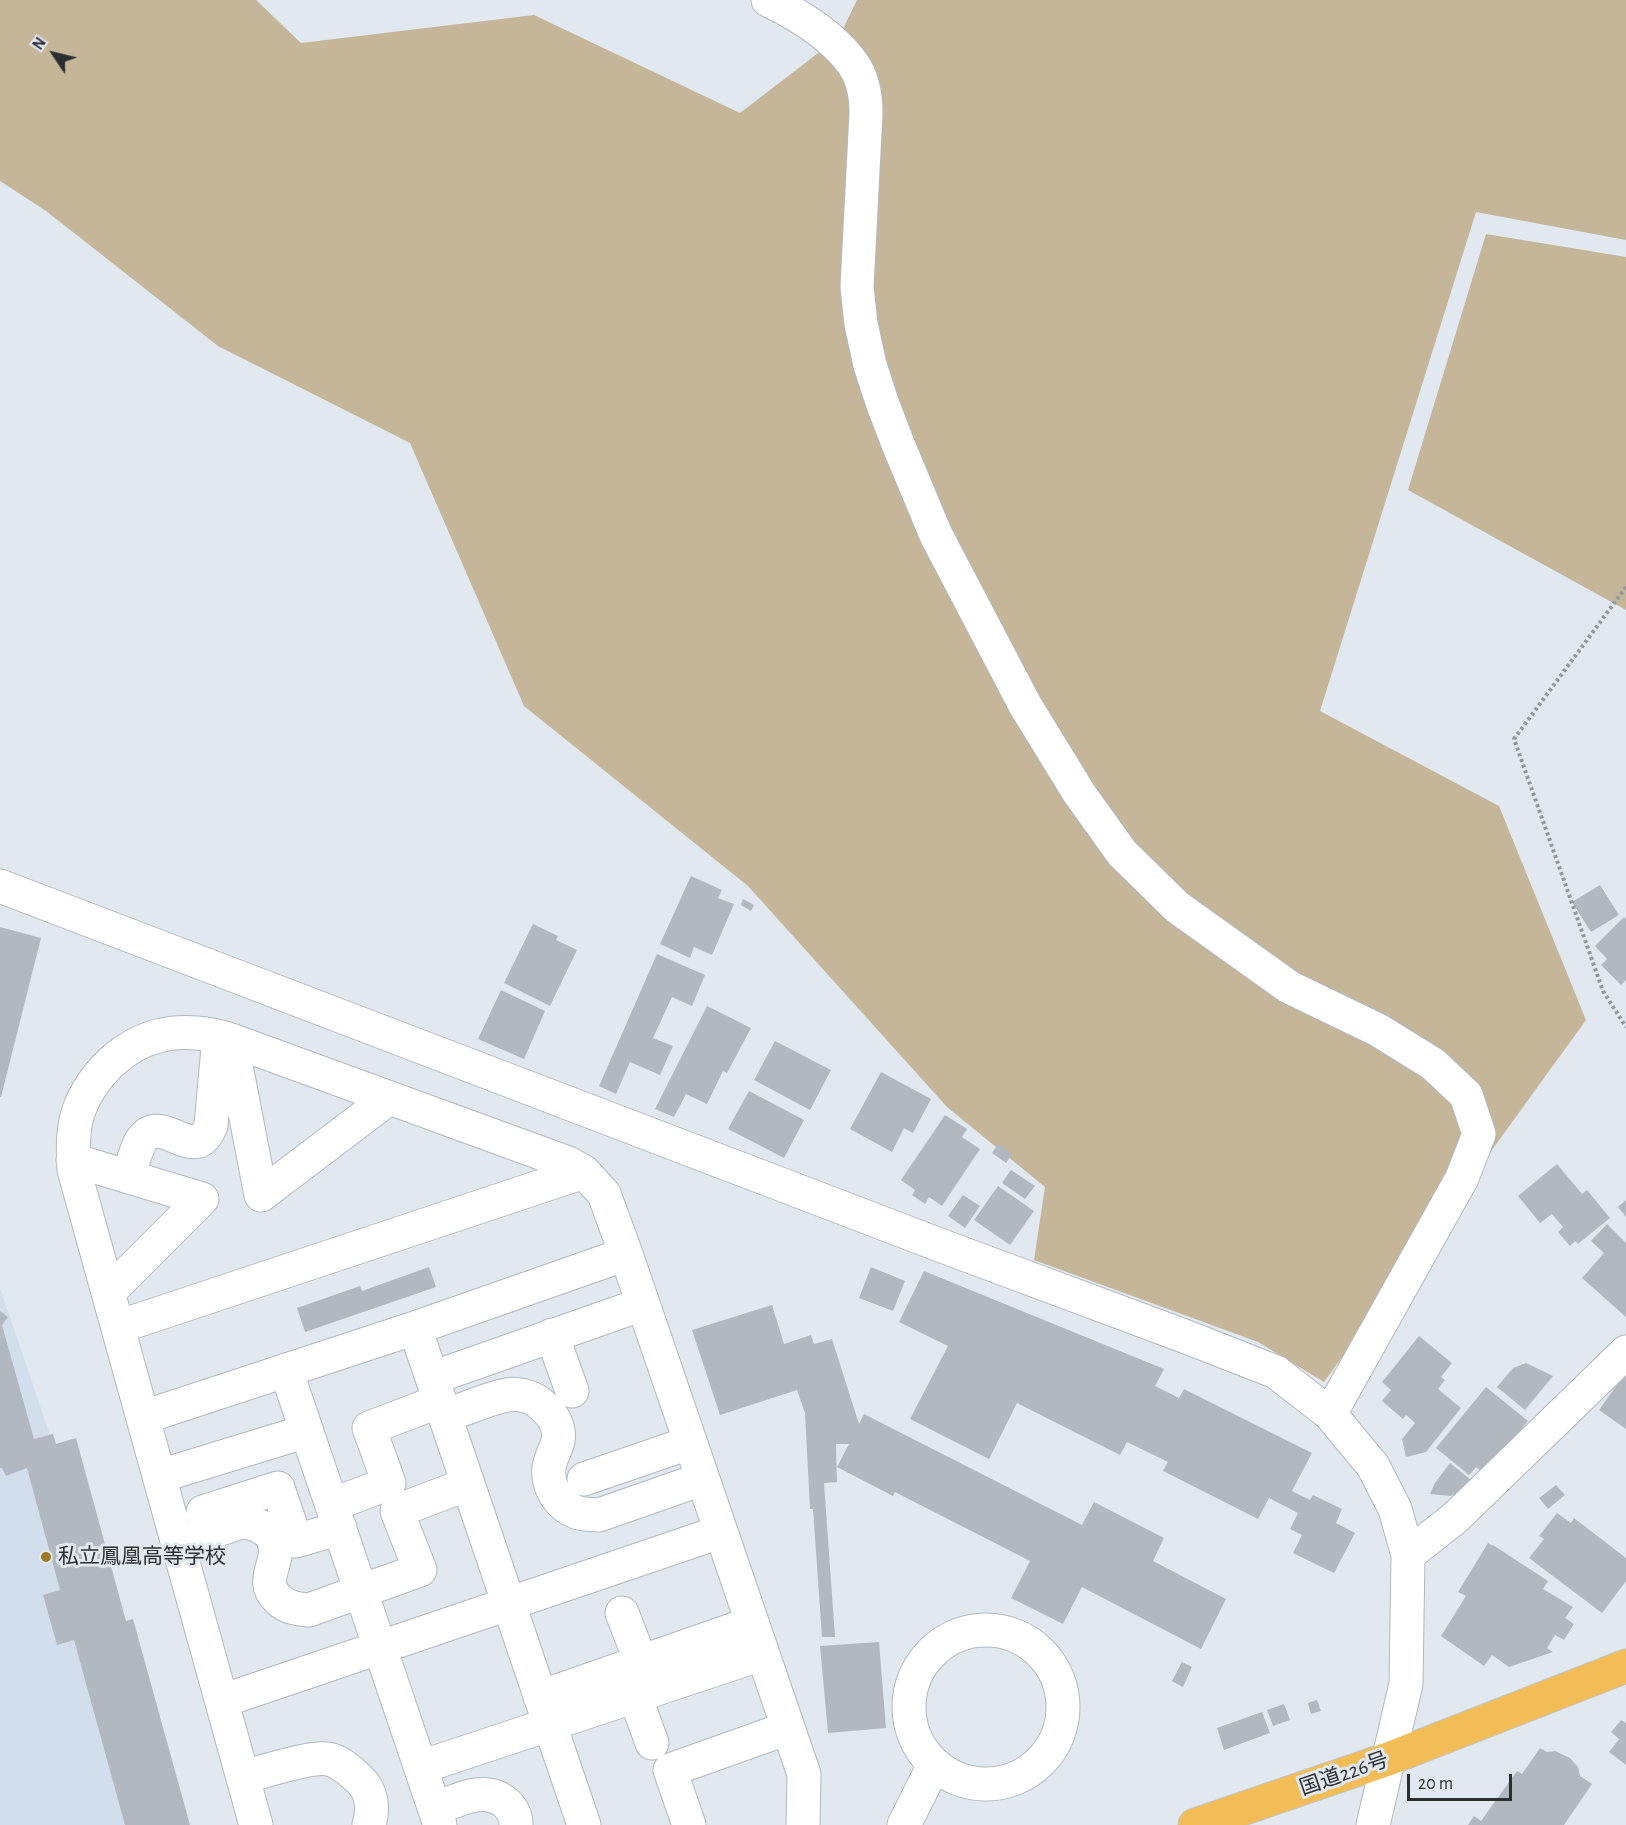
<!DOCTYPE html>
<meta charset="utf-8">
<style>
body{margin:0}
#map{position:relative;width:1626px;height:1825px;overflow:hidden;background:#e1e8f0;font-family:"Alegreya Sans",sans-serif}
canvas{display:block}
.north{position:absolute;left:24px;top:24px;width:60px;height:60px;-webkit-text-stroke:4px #e1e8f0;paint-order:stroke;rotate:305deg;font-size:16px;font-weight:700;line-height:24px;text-align:center;color:#2c2f32}
.north::after{content:'';display:block;margin:auto;width:21px;height:27px;background:#2c2f32;clip-path:polygon(50% 0,100% 100%,50% 72%,0 100%)}
.scale{position:absolute;left:1407px;top:1774px;width:105px;height:27px;box-sizing:border-box;border:3px solid #2c2f32;border-top:0;padding-left:8px;font-size:18px;line-height:21px;white-space:nowrap;color:#2c2f32;-webkit-text-stroke:4px #e1e8f0;paint-order:stroke}
</style>
<div id="map">
<canvas width="1626" height="1825"></canvas>
<div class="north">N</div>
<div class="scale">20 m</div>
</div>
<script>
const ctx = document.querySelector('canvas').getContext('2d');
ctx.lineJoin = 'round';
function fillPath(path, color) { ctx.fillStyle = color; ctx.fill(path, 'evenodd'); }
function stroke(path, color, width, dash) { ctx.strokeStyle = color; ctx.lineWidth = width; ctx.lineCap = dash ? 'butt' : 'round'; ctx.setLineDash(dash || []); ctx.stroke(path); }
function drawText(font, color, halo, rows, align = 'center') {
  ctx.font = font + ' "Alegreya Sans","Noto Sans JP",sans-serif'; ctx.lineWidth = 6; ctx.setLineDash([]); ctx.textBaseline = 'middle'; ctx.strokeStyle = halo; ctx.fillStyle = color; for (const [text, x, y, turn = 0] of rows) {
    ctx.save(); ctx.translate(x, y); ctx.rotate((+turn || 0) * Math.PI / 180); ctx.textAlign = isNaN(turn) ? turn : align; if (halo) ctx.strokeText(text, 0, 0); ctx.fillText(text, 0, 0); ctx.restore();
  }
}
fillPath(new Path2D(`
 M0,1288L183,1825H0Z`), '#d3deed');
fillPath(new Path2D(`
 M0,0H256L301,43L534,15L740,113L839,37L857,0H1626V240L1476,212L1320,711L1499,806L1586,1020L1324,1382L1258,1342L1034,1260L1045,1187L947,1107L748,886L524,706L410,443L218,346L46,211L0,181Z
 M1486,234L1626,257V610L1408,490Z`), '#c5b69a');
fillPath(new Path2D(`
 M691,876L722,890L718,898L734,904L712,955L694,947L690,958L660,944Z
 M1600,885L1619,915L1591,932L1572,902Z
 M743,899L754,905L751,911L741,905Z
 M1624,917L1626,919V980L1621,985L1601,965L1607,959L1595,946Z
 M533,924L558,936L556,940L577,950L550,1006L504,983Z
 M0,927L41,938L1,1097H0Z
 M657,954L705,975L692,1006L672,997L653,1038L673,1046L660,1075L630,1062L616,1094L599,1086Z
 M501,990L545,1011L524,1059L478,1039Z
 M707,1006L751,1028L727,1073L723,1071L707,1104L686,1094L674,1117L655,1109Z
 M775,1041L831,1070L810,1110L754,1080Z
 M881,1072L931,1099L913,1133L904,1128L892,1152L850,1129Z
 M749,1091L804,1120L784,1158L728,1129Z
 M945,1115L967,1129L962,1137L980,1149L942,1206L929,1197L925,1204L912,1195L915,1190L901,1180Z
 M998,1144L1012,1154L1006,1163L992,1153Z
 M1557,1164L1582,1194L1587,1190L1610,1218L1578,1244L1575,1241L1570,1246L1558,1232L1563,1227L1552,1214L1540,1223L1518,1196Z
 M1011,1170L1035,1186L1025,1199L1002,1183Z
 M998,1186L1034,1211L1010,1245L974,1220Z
 M963,1195L980,1206L965,1228L948,1216Z
 M1626,1200V1217L1618,1207Z
 M1607,1224L1626,1243V1317L1582,1278L1604,1253L1591,1241Z
 M429,1267L436,1287L305,1332L297,1308L360,1286L362,1291Z
 M871,1267L905,1281L893,1311L859,1298Z
 M924,1271L1164,1369L1155,1386L1179,1398L1184,1389L1312,1453L1292,1491L1310,1500L1313,1495L1342,1509L1336,1523L1355,1533L1334,1573L1293,1553L1302,1535L1290,1529L1298,1513L1269,1498L1258,1519L1163,1471L1168,1462L1127,1442L1120,1455L1017,1403L989,1459L910,1419L948,1346L899,1322Z
 M772,1305L784,1344L811,1335L814,1344L832,1339L859,1424L864,1414L1082,1525L1094,1502L1164,1538L1153,1561L1226,1599L1201,1649L1082,1587L1063,1624L1011,1598L1030,1561L895,1492L893,1496L837,1467L849,1444H836L837,1482L824,1483L835,1637H822L813,1509H810L805,1413L797,1390L720,1415L692,1330Z
 M0,1311L8,1317L2,1325L34,1439L53,1434L56,1444L76,1438L126,1621L133,1619L190,1825H125L74,1640L57,1645L43,1595L60,1590L27,1468L6,1476L2,1468H0Z
 M1419,1336L1452,1363L1441,1377L1445,1380L1438,1389L1461,1408L1426,1452L1406,1457L1402,1439L1415,1423L1406,1415L1403,1419L1382,1401L1391,1390L1382,1382Z
 M1526,1363L1553,1376L1525,1410L1497,1387L1513,1368Z
 M1626,1372V1429L1599,1410Z
 M1486,1387L1528,1421L1485,1474L1476,1467L1469,1475L1436,1448Z
 M1450,1463L1475,1483L1451,1496L1430,1494L1435,1483Z
 M1556,1485L1565,1495L1548,1509L1539,1498Z
 M1557,1513L1571,1523L1574,1518L1626,1558V1581L1602,1613L1529,1558L1544,1539L1539,1536Z
 M1488,1543L1493,1546V1545L1548,1581L1543,1589L1573,1607L1565,1618L1574,1624L1564,1640L1555,1635L1547,1648L1553,1652L1509,1667L1492,1655L1484,1666L1441,1636L1466,1596L1458,1592Z
 M879,1642L886,1728L828,1733L820,1646Z
 M1182,1662L1192,1667L1183,1687L1172,1681Z
 M1317,1700L1321,1711L1311,1714L1308,1703Z
 M1284,1704L1290,1720L1273,1726L1267,1710Z
 M1262,1712L1270,1733L1224,1750L1217,1728Z
 M1621,1720L1626,1723V1765L1609,1752L1619,1739L1611,1732Z
 M1540,1748L1547,1752L1555,1751L1570,1758L1578,1767L1580,1776L1592,1784L1564,1825H1468L1474,1816L1481,1821L1517,1771L1522,1774Z`), '#b2b8c0');
const minor = new Path2D(`
 M768,0C799,15 833,36 853,64C863,78 866,97 866,113L857,287L861,324L870,365L882,402L898,444L936,535L1025,705L1079,793L1122,853L1177,907L1289,987L1378,1030L1433,1064L1466,1095L1479,1134L1462,1178L1330,1414
 M0,886L945,1247L1184,1336L1276,1372L1330,1414L1373,1466L1395,1509L1408,1555L1406,1684L1373,1825
 M231,1040L261,1195L389,1098
 M73,1160L202,1199L108,1293
 M129,1177C132,1166 135,1151 141,1141C162,1109 195,1169 211,1125L219,1037
 M118,1327L584,1172
 M415,1328L584,1825
 M552,1335L572,1391
 M286,1370L440,1825
 M432,1378L643,1304
 M445,1416C465,1409 487,1399 507,1395C517,1393 530,1396 538,1402C550,1411 561,1425 558,1441C556,1450 550,1458 549,1468C547,1486 558,1505 576,1512C583,1515 591,1514 599,1515L702,1479
 M144,1417L415,1328L626,1254
 M160,1476L307,1431
 M584,1479L689,1443
 M332,1505L389,1483L369,1428L440,1401
 M203,1512L278,1488L296,1541L340,1528
 M178,1541C194,1536 210,1532 227,1527C232,1525 239,1522 244,1522C253,1523 263,1527 269,1533C289,1558 254,1578 279,1600C288,1608 298,1609 309,1610L420,1570L397,1511L468,1484
 M1408,1555L1456,1517L1626,1352
 M622,1613L641,1662
 M909 1707a77 77 0 1 1 154 0a77 77 0 1 1-154 0Z
 M635,1696L652,1743
 M540,1697L752,1623
 M222,1701L720,1532
 M421,1767L762,1654
 M243,1777C263,1772 310,1756 328,1759C340,1761 350,1771 359,1779C372,1791 374,1808 369,1825
 M435,1809C458,1800 486,1784 507,1804C513,1810 516,1816 516,1825
 M256,1825L74,1170C73,1150 72,1130 79,1110C92,1075 124,1043 162,1035C183,1030 210,1033 231,1040L568,1163L584,1172L604,1194L626,1254L804,1774L803,1825
 M689,1825L670,1770L788,1728
 M904,1825L934,1765`);
const highway = new Path2D(`
 M1195,1825L1388,1759L1626,1666`);
stroke(minor, '#b2b8c0', 35);
stroke(highway, '#c4c5c6', 35);
stroke(new Path2D(`
 M1626,587L1514,739L1603,991L1626,1027`), '#93989e', 4, [3, 3]);
stroke(minor, '#fff', 33);
stroke(highway, '#f2bd56', 33);
for (const [x, y, r, color] of [
 [46,1557,6,"#a07826"]
]) { const dot = new Path2D(); dot.arc(x, y, r, 0, 2 * Math.PI); ctx.fillStyle = color; ctx.fill(dot); stroke(dot, '#e1e8f0', 2); }
drawText('21px', '#2c2f32', '#e1e8f0', [
 ["私立鳳凰高等学校",58,1557]
], 'left');
drawText('21px', '#2c2f32', '#e1e8f0', [
 ["国道226号",1344,1774,-19]
]);
</script>
